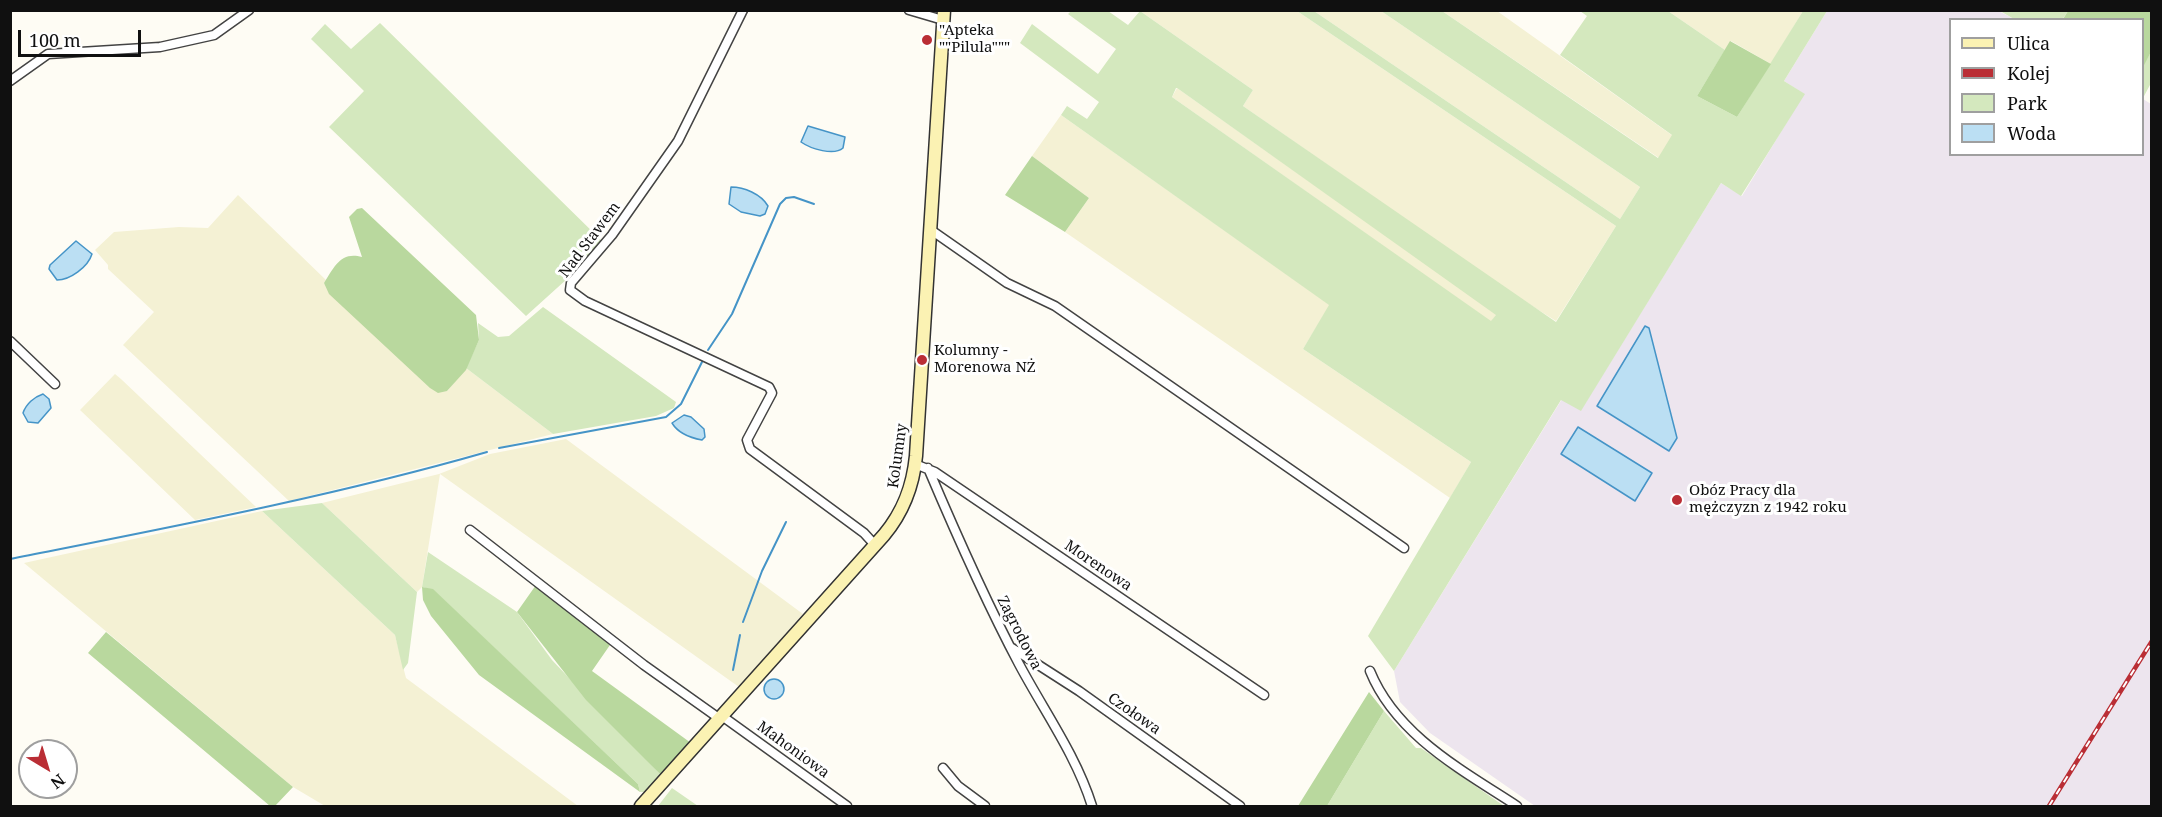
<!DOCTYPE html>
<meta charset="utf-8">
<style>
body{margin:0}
#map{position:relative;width:2162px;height:817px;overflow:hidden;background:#fefcf4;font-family:"Noto Serif",serif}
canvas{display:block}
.frame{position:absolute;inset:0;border:12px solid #101010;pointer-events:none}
.legend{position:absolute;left:1949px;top:18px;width:195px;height:138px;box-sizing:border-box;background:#fff;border:2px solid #9f9f9f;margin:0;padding:8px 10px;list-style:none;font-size:18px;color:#101010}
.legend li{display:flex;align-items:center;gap:12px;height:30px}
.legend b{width:30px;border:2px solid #9f9f9f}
.north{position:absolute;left:18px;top:739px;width:60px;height:60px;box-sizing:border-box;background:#fff;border:2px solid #9f9f9f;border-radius:50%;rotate:142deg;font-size:16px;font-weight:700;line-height:24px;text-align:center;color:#101010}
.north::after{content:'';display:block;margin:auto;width:21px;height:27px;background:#ba2e35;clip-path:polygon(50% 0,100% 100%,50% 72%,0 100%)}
.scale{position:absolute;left:18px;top:30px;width:123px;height:27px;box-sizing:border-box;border:3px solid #101010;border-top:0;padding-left:8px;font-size:18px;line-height:21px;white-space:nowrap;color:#101010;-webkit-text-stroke:4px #fff;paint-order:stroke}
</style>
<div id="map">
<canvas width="2162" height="817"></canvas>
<div class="frame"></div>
<ul class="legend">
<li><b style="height:8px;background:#fbf2b3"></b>Ulica</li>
<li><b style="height:8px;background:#ba2e35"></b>Kolej</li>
<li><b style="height:16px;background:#d4e8be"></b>Park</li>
<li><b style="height:16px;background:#bbdff3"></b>Woda</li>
</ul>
<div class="north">N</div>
<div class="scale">100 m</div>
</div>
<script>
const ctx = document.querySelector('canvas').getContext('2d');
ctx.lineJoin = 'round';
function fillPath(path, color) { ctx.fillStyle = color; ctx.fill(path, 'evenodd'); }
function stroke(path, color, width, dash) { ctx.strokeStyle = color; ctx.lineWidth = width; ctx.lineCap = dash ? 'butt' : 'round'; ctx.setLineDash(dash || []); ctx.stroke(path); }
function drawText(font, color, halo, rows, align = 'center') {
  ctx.font = font + ' "Noto Serif",serif'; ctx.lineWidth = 6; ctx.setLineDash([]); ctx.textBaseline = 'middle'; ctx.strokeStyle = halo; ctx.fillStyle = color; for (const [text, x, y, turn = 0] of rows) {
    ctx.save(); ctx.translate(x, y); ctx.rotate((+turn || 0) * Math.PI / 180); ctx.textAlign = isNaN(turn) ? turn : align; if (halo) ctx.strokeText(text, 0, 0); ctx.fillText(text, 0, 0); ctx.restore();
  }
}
fillPath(new Path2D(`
 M1827,11H1999L2014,19L1950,20V154H2142L2143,99L2151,104V806H1535L1430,733L1400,702L1394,671L1562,399L1581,410L1721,183L1742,196L1804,94L1784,81Z`), '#ede5ee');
fillPath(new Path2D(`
 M1140,11H1297L1616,226L1556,321L1513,294L1243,106L1253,90Z
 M1314,11H1381L1640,187L1620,219Z
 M1442,11H1497L1673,136L1659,158Z
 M1668,11H1803L1771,64L1731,41L1725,50Z
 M1177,88L1497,314L1491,322L1172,97Z
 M1061,115L1330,305L1303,349L1471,462L1450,498L1065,232L1089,198L1032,156Z
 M238,195L326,280L324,283L447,391L466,368L553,434L289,501L123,345L154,312L108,269V265L95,250L114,232L179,227L208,228Z
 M115,374L121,379L256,507L195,520L80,410Z
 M566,439L803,614L739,687L440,474L422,587L417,592L322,503L439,474L490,454Z
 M262,511L395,635L406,678L578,806H325L293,787L24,563Z`), '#f4f1d4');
fillPath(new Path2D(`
 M1071,11H1108L1128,25L1140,11L1253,90L1243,106L1556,322L1616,226L1297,11H1314L1620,219L1640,187L1381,11H1442L1658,158L1672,135L1560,55L1587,16L1580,11H1668L1725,50L1697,96L1737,117L1803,11H1827L1784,81L1805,94L1741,196L1721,183L1581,411L1561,400L1394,671L1368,636L1471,462L1303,349L1329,305L1061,115L1067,106L1087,119L1099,102L1020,43L1032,24L1098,74L1116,49L1068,14ZM1176,88H1177L1496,315L1491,321L1172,97Z
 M2000,11H2068L2062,20L2014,19Z
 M380,23L602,241L588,260L526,316L329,127L364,91L311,39L325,24L351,49Z
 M2151,52V83L2143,98L2142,67Z
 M543,307L676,402L674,408L656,416L553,434L466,368L479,340L478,323L498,337L509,336Z
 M322,503L417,592L408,663L403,670L395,635L262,511Z
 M428,552L517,612L552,660L661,775L645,792H640L638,784L433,590L422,587Z
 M1384,711L1416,748H1421L1504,806H1327Z
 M672,788L698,806H658Z`), '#d4e8be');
fillPath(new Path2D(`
 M2068,11H2151V52L2143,67L2142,20L2063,19Z
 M1730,41L1771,64L1737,117L1697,96Z
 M1032,156L1089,198L1065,232L1005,195Z
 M362,208L476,315L479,340L466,370L447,391L438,393L430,388L329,294L324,283C334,267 341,251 362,257L349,217L357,209Z
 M536,585L610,645L592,671L691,743L661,775L586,700L517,612Z
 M422,587L433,589L638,784L640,792L479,675L431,616L423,600Z
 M106,632L293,787L275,806H270L88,653Z
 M1369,692L1384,711L1327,806H1298Z`), '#b9d89e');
const water = new Path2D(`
 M808,126L845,137L843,148C834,156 811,149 801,142Z
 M731,187C744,187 761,194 768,206L765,214L760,216L741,212L729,204Z
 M76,241L92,254C88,267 70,280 57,280L49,269L50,265Z
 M1645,326L1649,328L1677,438L1669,451L1597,406Z
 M43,394L49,399L51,408L38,423L28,422L23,413C26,404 34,397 43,394Z
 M684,415L691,417L704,429L705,437L702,440C691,438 678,433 672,423Z
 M1578,427L1652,473L1635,501L1561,454Z
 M764 689a10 10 0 1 1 20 0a10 10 0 1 1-20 0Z`);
fillPath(water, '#bbdff3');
stroke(water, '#4594c7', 1.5);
stroke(new Path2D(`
 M708,350L732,314L780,204L786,198L794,197L814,204
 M499,448L666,417L681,404L703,360
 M10,559C171,527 330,497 487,452
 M743,622L762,571L786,522
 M733,670L740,635`), '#4594c7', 2);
const street = new Path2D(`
 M743,10L678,141L612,235L571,283L570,290L585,301L769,387L772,393L747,440L750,449L864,533L875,545
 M909,10L943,20
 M10,81L48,54L160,47L214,35L249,10
 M931,230L1007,283L1055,306L1404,548
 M10,341L55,384
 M915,464L935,472L1264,695
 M928,468C956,534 985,600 1019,664C1044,711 1076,755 1092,806
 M470,530L644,665L720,719
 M1012,648L1079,691L1240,806
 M1370,671C1396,735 1462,770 1517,806
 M722,716L847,806
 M943,768L958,786L985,806`);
const secondary = new Path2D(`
 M641,806L884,535C904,511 913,486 916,456L944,10`);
stroke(street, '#434343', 11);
stroke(secondary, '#323232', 15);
stroke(street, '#fff', 8);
stroke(secondary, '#fbf2b3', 12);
const rail = new Path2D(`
 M2049,806L2152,641`);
stroke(rail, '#ba2e35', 4.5);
stroke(rail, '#fff', 2, [7]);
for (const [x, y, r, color] of [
 [927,40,6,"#ba2e35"],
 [922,360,6,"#ba2e35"],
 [1677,500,6,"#ba2e35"]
]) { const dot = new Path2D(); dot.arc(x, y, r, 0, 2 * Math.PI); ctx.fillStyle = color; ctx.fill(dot); stroke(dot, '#fff', 2); }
drawText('15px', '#101010', '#fff', [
 ["\"Apteka",939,31],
 ["\"\"Pilula\"\"\"",939,48],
 ["Kolumny -",934,351],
 ["Morenowa NŻ",934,368],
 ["Obóz Pracy dla",1689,491],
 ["mężczyzn z 1942 roku",1689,508]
], 'left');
drawText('15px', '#101010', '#fff', [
 ["Nad Stawem",590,240,-53],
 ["Kolumny",898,456,-82],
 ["Morenowa",1098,566,34],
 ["Zagrodowa",1019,633,63],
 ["Czołowa",1134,714,35],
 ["Mahoniowa",793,750,36]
]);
</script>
